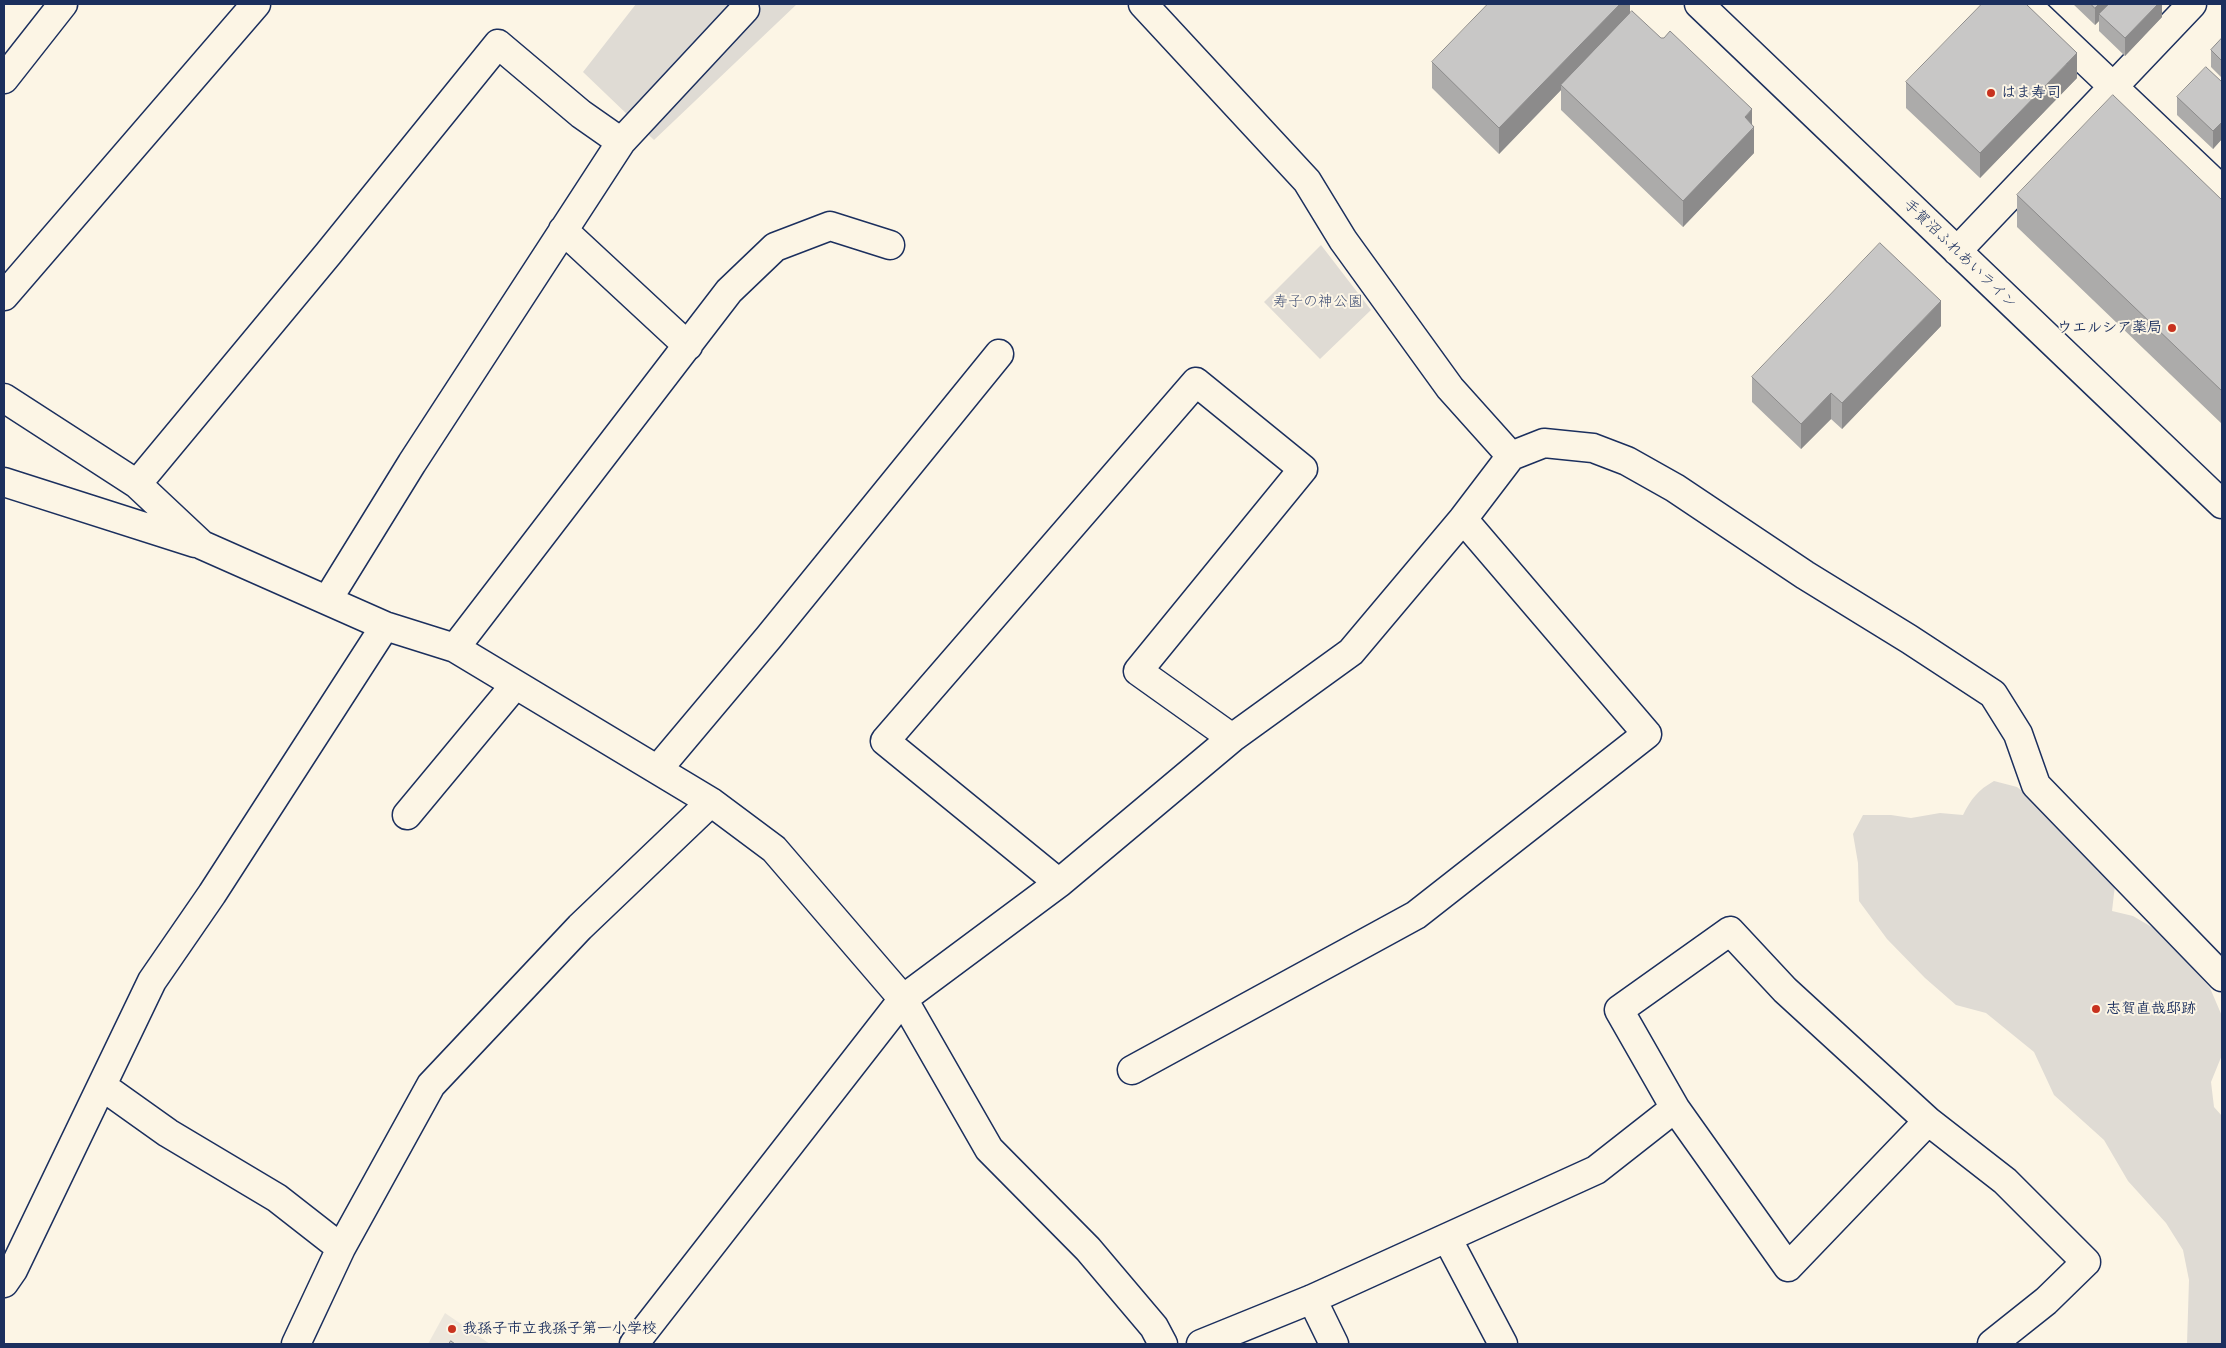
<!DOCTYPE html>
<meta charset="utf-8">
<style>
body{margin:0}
#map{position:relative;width:2226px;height:1348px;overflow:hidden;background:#fcf5e5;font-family:Delius,sans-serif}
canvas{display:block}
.frame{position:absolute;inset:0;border:5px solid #1b2f5e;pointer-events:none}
</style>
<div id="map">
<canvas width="2226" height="1348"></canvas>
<div class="frame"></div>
</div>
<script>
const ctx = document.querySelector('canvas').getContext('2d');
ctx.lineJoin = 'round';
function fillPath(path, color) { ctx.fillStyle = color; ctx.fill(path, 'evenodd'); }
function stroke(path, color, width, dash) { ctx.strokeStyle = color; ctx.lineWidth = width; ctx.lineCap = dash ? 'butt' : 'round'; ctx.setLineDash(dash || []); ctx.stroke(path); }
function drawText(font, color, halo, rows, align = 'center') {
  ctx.font = font + ' Delius,"Klee One",sans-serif'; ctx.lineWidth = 4; ctx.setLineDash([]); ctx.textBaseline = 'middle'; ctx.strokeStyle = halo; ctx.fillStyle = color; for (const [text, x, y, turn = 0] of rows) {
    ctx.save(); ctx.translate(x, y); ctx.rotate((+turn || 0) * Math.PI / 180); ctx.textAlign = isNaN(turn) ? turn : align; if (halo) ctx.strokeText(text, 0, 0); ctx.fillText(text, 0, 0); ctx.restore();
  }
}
fillPath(new Path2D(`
 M445,1313L490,1344H428Z`), '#ece7dc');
fillPath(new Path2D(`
 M636,4H797L654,140L583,72Z
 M1321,245L1371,310L1320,359L1264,302Z
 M1994,781L2017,787L2034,800L2115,885L2112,911L2133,916L2160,932L2210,988L2222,1016V1055L2211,1082L2214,1107L2222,1116V1344H2187L2189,1280L2183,1250L2166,1223L2128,1181L2104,1140L2054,1095L2034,1052L1986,1013L1956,1005L1925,978L1887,939L1859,901L1858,863L1853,834L1863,815H1891L1911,818L1940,813L1963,815C1971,799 1978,790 1994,781Z`), '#dfdbd4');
const minor = new Path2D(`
 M1143,4L1307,181L1343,240L1450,388L1511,456L1544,443L1593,448L1627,461L1675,488L1805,575L1909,639L1993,694L2018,734L2036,785L2222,977
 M1699,4L2222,504
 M2026,4L2222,190
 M4,79L63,4
 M563,230L688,346
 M1957,251L2192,4
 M4,296L256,4
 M4,398L137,484L202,545L385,626L455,648L711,802L774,849L903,999L989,1149L1088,1249L1154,1327L1163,1344
 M4,482L195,543
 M137,484L328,254L498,44L581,114L621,142
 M328,599L412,463L621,142L745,9
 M455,648L729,291L775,247L830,226L890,245
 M658,769L769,637L999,354
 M407,815L515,685
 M1059,883L885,741L1196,382L1303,469L1138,671L1232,738
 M1132,1070L1416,915L1647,734L1463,519
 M102,1086L168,1133L277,1198L341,1248
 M1675,1108L1788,1267L1928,1121
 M1447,1238L1503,1344
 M4,1283L13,1270L152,981L212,894L385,626
 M1312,1299L1334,1344
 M296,1344L341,1248L431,1085L580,927L711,802
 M634,1344L903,999L1059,883L1232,738L1351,652L1463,519L1511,456
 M1201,1344L1312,1299L1596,1170L1675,1108L1619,1010L1730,931L1785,990L1928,1121L2005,1181L2086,1262L2046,1301L1992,1344`);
stroke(minor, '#1b2f5e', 31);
stroke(minor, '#fcf5e5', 28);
fillPath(new Path2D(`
 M1630,4V13L1752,125L1754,153L1683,227L1561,110V90L1499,154L1432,88V62Z
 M2073,4H2162V17L2125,56L2099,31V21L2095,25Z
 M2222,38V78L2211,67V50Z
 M2077,78L1980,178L1906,108V82Z
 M2222,82V139L2213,149L2177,115V97Z
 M2017,195L2222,200V424L2017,227Z
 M1941,326L1842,429L1831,419L1801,449L1752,402V377Z`), '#acabaa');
fillPath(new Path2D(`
 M1620,4H1630V20L1561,85V90L1499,154V128Z
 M2099,4H2116L2099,14V21L2095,25V8Z
 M2158,4H2162V17L2125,56V38Z
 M2077,53V78L1980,178V153Z
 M1752,109V130L1754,127V153L1683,227V201L1745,117Z
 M2222,122V139L2213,149V131Z
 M1941,301V326L1842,429V403Z
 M1831,393V419L1801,449V424Z`), '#8c8b8b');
const building = new Path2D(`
 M1488,4H1620L1499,128L1432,62Z
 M1982,4H2026L2077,53L1980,153L1906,82Z
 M2091,4H2099L2095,8Z
 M2109,4H2158L2125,38L2099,14Z
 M1632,11L1661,38H1664L1670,31L1752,109L1745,117L1754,127L1683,201L1561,85Z
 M2222,38V61L2211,50Z
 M2206,67L2222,82V122L2213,131L2177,97Z
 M2113,95L2222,200V391L2017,195Z
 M1880,243L1941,301L1842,403L1831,393L1801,424L1752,377Z
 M451,1341L455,1344H449Z`);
fillPath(building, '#c8c7c6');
stroke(building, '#8c8b8b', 1);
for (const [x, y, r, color] of [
 [1991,93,5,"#c8321e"],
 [2172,328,5,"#c8321e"],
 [2096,1009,5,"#c8321e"],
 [452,1329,5,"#c8321e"]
]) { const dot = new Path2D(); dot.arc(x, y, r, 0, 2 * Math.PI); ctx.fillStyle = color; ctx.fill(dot); stroke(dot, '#fcf5e5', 2); }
drawText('bold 15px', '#1b2f5e', '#fcf5e5', [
 ["はま寿司",2001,93],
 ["ウエルシア薬局",2162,328,"right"],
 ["志賀直哉邸跡",2106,1009],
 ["我孫子市立我孫子第一小学校",462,1329]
], 'left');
drawText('15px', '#1b2f5e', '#fcf5e5', [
 ["手賀沼ふれあいライン",1960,254,44]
]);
drawText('15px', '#425176', '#fcf5e5', [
 ["寿子の神公園",1318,302]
]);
</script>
